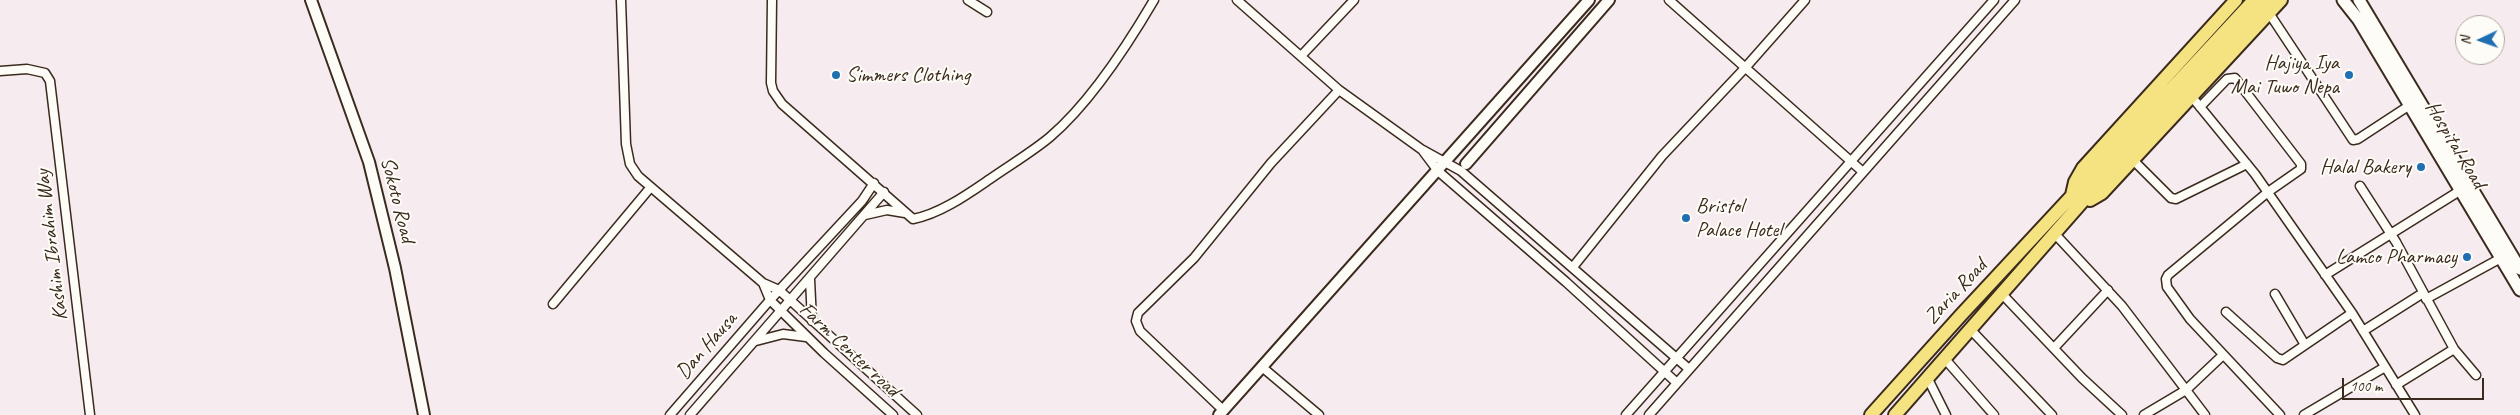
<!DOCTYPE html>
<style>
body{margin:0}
#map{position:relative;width:2520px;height:415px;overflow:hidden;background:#f6ecef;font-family:Caveat,sans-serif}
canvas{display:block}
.north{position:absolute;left:2455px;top:15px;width:50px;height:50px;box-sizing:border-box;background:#fdfcf7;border:1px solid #afa8a0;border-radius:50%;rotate:267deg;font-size:14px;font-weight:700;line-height:20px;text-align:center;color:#3b2a1e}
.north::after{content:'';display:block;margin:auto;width:18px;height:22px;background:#1f6fb2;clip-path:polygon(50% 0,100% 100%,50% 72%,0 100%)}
.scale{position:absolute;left:2342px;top:378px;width:142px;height:22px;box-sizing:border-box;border:2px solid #3b2a1e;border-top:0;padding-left:6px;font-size:15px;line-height:18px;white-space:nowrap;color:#3b2a1e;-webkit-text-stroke:4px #fdfcf7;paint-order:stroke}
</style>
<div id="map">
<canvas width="2520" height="415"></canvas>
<div class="north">N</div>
<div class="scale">100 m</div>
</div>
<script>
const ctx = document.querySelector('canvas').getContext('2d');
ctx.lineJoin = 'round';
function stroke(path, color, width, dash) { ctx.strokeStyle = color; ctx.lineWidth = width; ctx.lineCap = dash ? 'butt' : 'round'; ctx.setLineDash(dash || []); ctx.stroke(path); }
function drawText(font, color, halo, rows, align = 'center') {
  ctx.font = font + ' Caveat,sans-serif'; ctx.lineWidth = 4; ctx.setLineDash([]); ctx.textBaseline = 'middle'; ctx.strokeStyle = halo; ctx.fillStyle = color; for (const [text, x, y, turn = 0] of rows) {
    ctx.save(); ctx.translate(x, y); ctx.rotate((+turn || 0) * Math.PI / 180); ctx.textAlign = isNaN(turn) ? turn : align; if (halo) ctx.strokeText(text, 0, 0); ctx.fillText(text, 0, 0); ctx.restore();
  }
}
const minor = new Path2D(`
 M621,0L626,144L630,164L638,176L763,283L779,290L917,415
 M772,0L771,83L773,91L782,104L913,219C940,214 968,194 990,179C1010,165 1032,152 1050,137C1091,102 1127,46 1154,0
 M968,0L987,12
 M1237,0L1339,90L1421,149L1461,171L1689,369
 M1669,0L1863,172
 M2269,13L2353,140L2358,139L2410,105
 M1301,56L1354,0
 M0,71L27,69L45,73L50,81L90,415
 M2192,97L2255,174L2352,313L2415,415
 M2200,107L2227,79L2235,78L2301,164V169L2268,192L2168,275L2166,279L2167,287L2190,319L2280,415
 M1423,151L1438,171L1566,282L1677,383
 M2133,160L2171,198L2176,199L2247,164
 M2360,186L2396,242L2454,349L2396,385
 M865,215L887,210L905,213
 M2055,234L2122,306L2205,415
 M1573,267L1662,156L1745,68L1805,0
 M2325,275L2461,190
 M810,279L812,321
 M763,283L770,300L824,353L893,415
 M2002,294L2082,378L2122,415
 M2275,294L2305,345
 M2426,299L2501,258
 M553,304L650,188
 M2226,312L2277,358L2283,360L2352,313
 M1971,330L2052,415
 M2363,331L2423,293
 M756,341L783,334L806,337
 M2054,348L2108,290
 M2454,349L2476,375
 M1945,359L1994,415
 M1262,367L1319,415
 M1928,379L1946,415
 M1223,410L1140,331L1136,321L1138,313L1194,258L1271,163L1339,90
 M670,415L770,300L862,201L874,183
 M690,415L884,192
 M1626,415L1994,0
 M1649,415L2015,0
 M2144,415L2186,390L2223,355
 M2304,415L2385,367`);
const tertiary = new Path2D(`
 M311,0L369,162L395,268L424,415
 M1466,164L1609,0
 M1219,415L1589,0`);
const secondary = new Path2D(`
 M2343,0L2358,19L2520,290
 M2359,0L2520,269`);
const trunk = new Path2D(`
 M2072,195L2075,182L2083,168L2236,0
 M2090,200L2102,193L2281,0
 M1871,415L1961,315L2254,0
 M1895,415L2111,169L2268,0`);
stroke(minor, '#3b2a1e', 11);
stroke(tertiary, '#3b2a1e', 14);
stroke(secondary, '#3b2a1e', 15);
stroke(trunk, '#3b2a1e', 16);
stroke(minor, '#fdfcf7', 8);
stroke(tertiary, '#fdfcf7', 10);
stroke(secondary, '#fdfcf7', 11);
stroke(trunk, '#f5e382', 12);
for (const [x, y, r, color] of [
 [836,75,5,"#1f6fb2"],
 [2349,75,5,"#1f6fb2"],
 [2421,167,5,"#1f6fb2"],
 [1686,218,5,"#1f6fb2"],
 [2467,257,5,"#1f6fb2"]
]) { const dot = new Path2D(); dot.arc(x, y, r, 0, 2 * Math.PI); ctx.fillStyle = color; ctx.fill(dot); stroke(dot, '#fdfcf7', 2); }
drawText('21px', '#3b2a1e', '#fdfcf7', [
 ["Hajiya Iya",2339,63],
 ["Mai Tuwo Nepa",2339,87],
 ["Simmers Clothing",846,75,"left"],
 ["Halal Bakery",2411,167],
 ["Bristol",1696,206,"left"],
 ["Palace Hotel",1696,230,"left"],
 ["Lamco Pharmacy",2457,257]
], 'right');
drawText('21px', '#3b2a1e', '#fdfcf7', [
 ["Hospital Road",2455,145,59],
 ["Sokoto Road",397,200,76],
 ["Kashim Ibrahim Way",52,245,-97],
 ["Zaria Road",1956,292,-47],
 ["Dan Hausa",707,346,-49],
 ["Farm Center road",849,350,43]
]);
</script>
